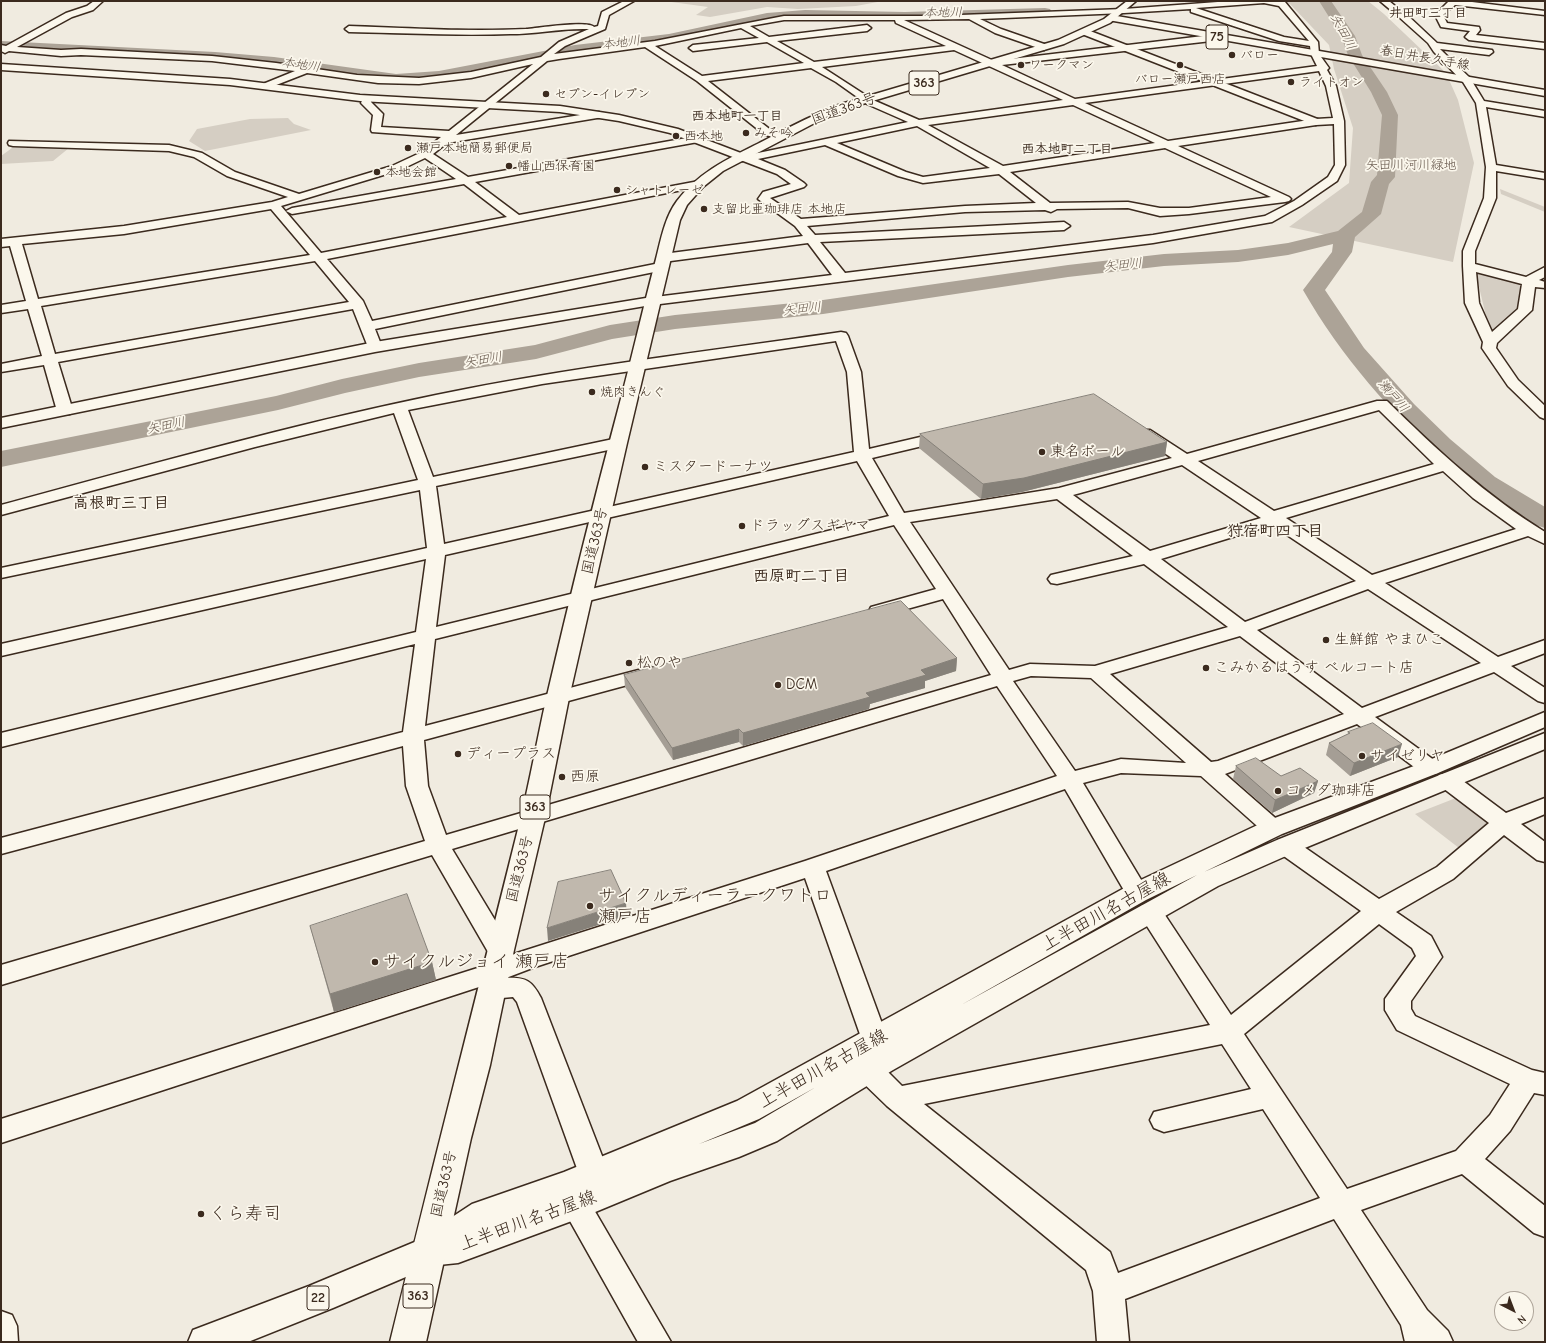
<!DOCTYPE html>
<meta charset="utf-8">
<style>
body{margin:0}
#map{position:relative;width:1546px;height:1343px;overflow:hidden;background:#f0ebe0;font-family:"Comic Neue",sans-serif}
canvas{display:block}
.frame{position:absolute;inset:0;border:2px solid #3b2a1e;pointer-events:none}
.north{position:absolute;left:1494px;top:1291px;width:40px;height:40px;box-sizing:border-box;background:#fbf7ec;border:1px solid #aea59a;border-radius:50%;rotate:138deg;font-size:11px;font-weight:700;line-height:16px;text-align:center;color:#3b2a1e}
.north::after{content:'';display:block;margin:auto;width:14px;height:18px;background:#3b2a1e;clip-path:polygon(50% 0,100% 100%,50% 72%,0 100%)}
</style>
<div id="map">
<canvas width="1546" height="1343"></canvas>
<div class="frame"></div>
<div class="north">N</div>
</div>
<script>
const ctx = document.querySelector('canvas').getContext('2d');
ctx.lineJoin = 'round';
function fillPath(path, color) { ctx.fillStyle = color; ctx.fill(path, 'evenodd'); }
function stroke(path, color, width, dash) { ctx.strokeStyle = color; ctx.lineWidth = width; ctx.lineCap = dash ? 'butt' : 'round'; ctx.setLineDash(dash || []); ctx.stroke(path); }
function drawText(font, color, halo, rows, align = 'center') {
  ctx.font = font + ' "Comic Neue","Klee One",sans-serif'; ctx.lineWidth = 3.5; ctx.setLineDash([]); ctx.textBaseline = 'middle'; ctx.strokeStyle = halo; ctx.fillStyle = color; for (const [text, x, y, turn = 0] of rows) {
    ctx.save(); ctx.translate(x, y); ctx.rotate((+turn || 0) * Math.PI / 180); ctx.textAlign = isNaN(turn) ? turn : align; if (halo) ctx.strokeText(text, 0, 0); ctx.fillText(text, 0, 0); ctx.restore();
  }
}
fillPath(new Path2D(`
 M664,1H883L856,6L798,9L767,7L710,17L696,15L708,7Z
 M1281,1H1368L1384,14L1446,73L1458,100L1474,163L1453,262L1289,227L1349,183L1353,128L1334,69L1329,45L1290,4Z
 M288,118L294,124L311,130L205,151L189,141L197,129L250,119Z
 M12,148H69L53,161L1,164V156Z
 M1500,189L1545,207V212L1501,194Z
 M1475,270L1522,282L1520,308L1495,334L1490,333Z
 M1461,796L1483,815L1489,831L1459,848L1415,814Z`), '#d5cec3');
fillPath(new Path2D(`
 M1319,1H1331L1355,36L1362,55L1387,92L1398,115L1395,177L1389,184L1381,214L1355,237L1352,252L1325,290L1364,348L1414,404L1450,439L1495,477L1545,507V528C1511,519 1474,488 1449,465C1391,413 1342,358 1303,290L1332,252L1333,244L1288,255L1238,262L1164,266L1068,277L823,314L675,329L612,339L536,359L419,377L345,393L278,410L1,467V451L276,396L342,379L419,363L535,345L610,325L675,315L823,300L1068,265L1164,254L1238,250L1288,243L1338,231L1362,212L1371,182L1377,175L1382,115L1371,92L1348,55L1341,36Z
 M1045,8L1050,9L1052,12L1050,15L905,20L805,18L767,21L669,42L575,53L439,81L396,84L274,65L215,60L1,49V41L215,52L274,57L396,74L439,71L575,45L669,34L767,13L805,10L905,12Z`), '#aca397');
const minor = new Path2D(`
 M94,1H103L93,10L72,17L17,47L61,50L81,49L212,56L276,63L357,75L419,78L471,72L541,57L559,42L589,29C563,28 537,34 510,34C457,36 403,33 349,32L345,29L349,26C408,28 467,32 526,29C537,28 589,20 594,27L598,26L602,12L624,1H634L609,15L605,29L565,46L554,54L655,41L784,16H933L1124,9L1231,1H1278L1285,2L1318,42L1319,54L1329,68L1327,70L1336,86L1344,121L1345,165L1337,181L1302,205L1272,222L1153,243L652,305L647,304L645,301L647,298L832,275L808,243L663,262L657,258L663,254L803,236L795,226L758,199L763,192L791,184L777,174L738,159L737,157L738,155L758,153L908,122L867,104L836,82L811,68L708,81L772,131L786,134L787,136L782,139L765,135L697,81L645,47L559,59L547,61L456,135L599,112L604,115L603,117L447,143L433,154L468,177L698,136L703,139L698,142L475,182L519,215L699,181L705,184L703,186L327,259L363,301L372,321L660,263L666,267L664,270L375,329L382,347L380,350H370L368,347L353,309L58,362L73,411L70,414H60L57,411L44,365L1,372V364L42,356L28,309L1,313V305L26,301L10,246L1,247V239L124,226L272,202L288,197L227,176L194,157L169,151L13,146L9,145L8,143L9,141L169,145L202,153L235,172L299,194L392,166L422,152L441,137L372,132L371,130L373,115L361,103L364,96H370L371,102L383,114L381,127L449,131L533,64L471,78L419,84L378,83L307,73L266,89L261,86L263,84L295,71L212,61L81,55L61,56L9,51L5,53L1,51V45L6,46L66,13L87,6ZM1264,3L1279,6L1309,41L1284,37L1196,8ZM1191,9V12L1279,41L1310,46L1311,54L1317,66L1075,99L1002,65L1220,40L1224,37L1220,34L994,61L904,20L969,19L995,33L1044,50L1048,47L1047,45L1001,29L980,19L1124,13ZM784,20H895L896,23L946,46L814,62L777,41L867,31L871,28L867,25L769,37L750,26ZM741,28L759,38L693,45L689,48L693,51L767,42L804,63L702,76L655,46ZM954,50L1063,100L919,120L873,100L822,67ZM1319,71L1326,86L1333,118L1316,119L1168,141L1085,103ZM1073,105L1155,143L1003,166L928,125ZM1334,124L1335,165L1328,177L1294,201L1265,216L1153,235L845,273L820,242L1064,230L1070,226L1064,222L815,235L807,226L965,212L1045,210L1051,212L1057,209L1128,208L1160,216L1189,214L1285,202L1289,201L1291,199L1289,197L1178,146L1316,125ZM917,126L990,168L923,177L906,172L837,143ZM825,145L898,176L923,183L999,174L1036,203L965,206L801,219L770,198L804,187L806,185L804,183L785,170L758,159ZM1165,148L1271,197L1189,208H1160L1128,202L1050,203L1010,172ZM425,158L456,179L292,208L286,211L292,214L464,184L507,217L321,253L281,206L400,170ZM271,209L310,255L38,299L22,244L124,234ZM315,261L349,302L55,354L41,306Z
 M1449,1H1464L1545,11V15L1455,5L1443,15L1447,23L1479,27L1480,30L1476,35L1545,43V49L1469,40L1465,37L1470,31L1441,27L1435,15Z
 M1399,13H1405L1437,43L1492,50L1493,52L1489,55L1440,49L1470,78L1484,101L1545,111V117L1486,107L1496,165L1545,173V179L1496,171V198L1475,251V264L1526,277L1545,267V277L1539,280L1545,282V288L1535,287L1532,310L1497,343L1496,348L1518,380L1545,406V419L1540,417L1508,386L1482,348L1483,342L1465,303L1463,266V251L1484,198L1486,167L1476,103L1463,82L1434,52L1428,43L1399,17ZM1476,272L1522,284L1518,309L1492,332L1479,303Z
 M841,332L846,333L848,336L861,372L869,449L946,431L952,433L954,436L952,439L872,458L904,513L1059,488L1172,458L1138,436L1136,433L1138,430H1150L1187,454L1377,401H1387C1436,449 1486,496 1545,532V544L1528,536L1385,583L1498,657L1545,640V653L1511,666L1545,688V703L1538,701L1494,672L1375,717L1438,763L1441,768L1438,773L1430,775L1422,773L1357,724L1225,774L1281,823L1284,828L1281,833L1273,836L1265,833L1201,776L1121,773L1083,783L1149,893L1145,899L1137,901L1129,899L1065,789L826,871L888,1040L884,1047L875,1050L866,1047L862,1040L805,878L535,967L506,978C526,977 532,981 541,998L609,1174L604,1183L594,1186L584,1183L579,1174L517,1002L513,997L491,999L482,996L479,987L1,1143V1119L487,965L517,953L805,861L1057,776L997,686L452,849L513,950L509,957L500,959L491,957L432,855L1,985V965L425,841L406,786L403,746L1,854V838L403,732L415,644L1,747V733L416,632L426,559L1,656V644L427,548L420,490L1,578V568L418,480L394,413L255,447L1,515V505C145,466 290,425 436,395C570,367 706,352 841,332ZM836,341L847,372L854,452L444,544L436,486L618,448L624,446L626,443L624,440L618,438L433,477L408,410L542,384ZM1379,410L1434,464L1274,511L1198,461ZM857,461L889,516L436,627L445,555ZM1182,465L1261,518L1150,551L1073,495ZM1443,471L1473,498L1516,529L1372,575L1286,518ZM1057,499L1133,556L1051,575L1048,579L1051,583L1057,584L1144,564L1228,627L1095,666L1030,664L1009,670L910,522ZM894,525L936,589L871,607L869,611L871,615L878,617L943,599L991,675L446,835L428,786L424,740L657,677L660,673L657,669L650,667L425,726L435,639ZM1272,525L1356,581L1245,622L1161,559ZM1368,589L1481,663L1362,708L1257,630ZM1240,636L1344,714L1218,761L1211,762L1110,674ZM1031,676L1091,678L1186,763L1121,759L1075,771L1013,681Z
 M1447,773L1455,775L1506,813L1545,798V814L1521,824L1545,842V862L1537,860L1504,835L1453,879L1396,912L1431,936L1442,957L1411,1001V1009L1415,1016L1532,1070L1545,1073V1095L1534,1093L1510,1131L1485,1159L1545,1206V1237L1534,1233L1462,1174L1361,1210L1427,1310L1448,1331L1453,1342H1405L1401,1325L1334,1219L1125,1299L1129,1342H1097L1093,1291L1086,1270L887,1106L858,1078L854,1070L858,1062L868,1059L878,1062L902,1086L1210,1025L1138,912L1141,906L1150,903L1159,906L1231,1015L1361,911L1278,852L1274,846L1278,840L1286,838L1294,840L1379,899L1437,867L1489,823L1439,785L1436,780L1439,775ZM1379,924L1412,948L1416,956L1385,999V1010L1397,1030L1510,1084L1490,1115L1456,1151L1347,1189L1244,1034ZM1222,1044L1251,1089L1154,1112L1150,1120L1154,1128L1164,1132L1263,1109L1320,1198L1118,1273L1110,1252L924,1104Z
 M576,1192L586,1196L671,1342H638L561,1205L566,1196Z
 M1,1311L12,1315L17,1326L18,1342H1Z`);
const tertiary = new Path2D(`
 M1380,1H1389L1406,15L1405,17H1399Z
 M1085,29L1320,120L1322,122L1316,125L1312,124L1082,34L1080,32Z
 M1,64L230,79L360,95L560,106L619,115L678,129L746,155L748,157L742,161L738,159L670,133L619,121L560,112L360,101L230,85L1,70Z
 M652,297L657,298L659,301L657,304L375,352L1,428V418L375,342Z`);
const secondary = new Path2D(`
 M1545,712V727L1438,773L1282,834L1204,872L1277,840L1545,733V749L1295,852L1218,886L893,1070L777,1141L739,1157L670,1181L588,1215L458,1263L429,1266L417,1262L412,1251L417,1240L472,1204L564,1172L737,1101L1128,886L1264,822L1422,763ZM1197,875L961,1005L1146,900ZM816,1087L755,1123L699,1144L759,1119Z`);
const primary = new Path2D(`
 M1111,15L1545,90V96L1108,20L1107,18Z
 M429,1236L441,1240L446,1251L441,1262L333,1308L248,1342H188L193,1330L309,1286Z`);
const trunk = new Path2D(`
 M1127,1H1136L1110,23L1064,44L849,108L828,116L723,171L703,187L687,205L680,220L627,443L569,698L545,818L514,950L490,1065L471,1138L426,1342H390C432,1168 477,995 520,821C530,781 537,740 546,700C569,601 593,503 619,406C632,357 643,308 656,259C661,239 665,217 677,201C700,170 734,156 767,139C791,126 815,114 841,104L1058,40L1104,19Z`);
stroke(minor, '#3b2a1e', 3);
stroke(tertiary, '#3b2a1e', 3);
stroke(secondary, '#3b2a1e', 3);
stroke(primary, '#3b2a1e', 3);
stroke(trunk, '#3b2a1e', 3);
fillPath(minor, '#fbf7ec');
fillPath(tertiary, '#fbf7ec');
fillPath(secondary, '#fbf7ec');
fillPath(primary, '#fbf7ec');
fillPath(trunk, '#fbf7ec');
fillPath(new Path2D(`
 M920,434L1167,442L1165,456L1022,492L981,499L919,448Z
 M957,658L956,671L925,681V688L870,704L869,709L743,746L739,742L673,760L625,687L624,675Z
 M1348,732L1398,757L1350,776L1326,755L1329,743L1348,734Z
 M1236,766L1281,776L1318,781L1314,793L1272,813L1233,779Z
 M310,926L432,962L436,980L334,1012Z`), '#a59e95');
fillPath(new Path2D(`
 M1167,442L1165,456L1022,492L981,499L983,484Z
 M957,658L956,671L925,681V688L870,704L869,709L743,746V733L921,670Z
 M739,729V742L673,760L672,748Z
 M1402,744L1398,757L1350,776L1354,763Z
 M1318,781L1314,793L1272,813L1275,800Z
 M626,903L627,916L548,941L547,928Z
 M432,962L436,980L334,1012L330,994Z`), '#868179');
const building = new Path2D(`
 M1094,394L1167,442L1024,478L983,484L920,434Z
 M901,601L957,658L921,670L926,675L866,693L870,697L743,733L739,729L672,748L624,675Z
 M1373,723L1402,744L1354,763L1329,743L1350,733L1348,732Z
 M1256,758L1281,776L1300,768L1318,781L1275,800L1236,766Z
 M611,870L626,903L547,928L558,882Z
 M407,894L432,962L330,994L310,926Z`);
fillPath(building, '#c0b8ad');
stroke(building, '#868179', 1);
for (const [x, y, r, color] of [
 [1232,55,4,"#3b2a1e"],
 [1021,65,4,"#3b2a1e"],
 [1180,65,4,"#3b2a1e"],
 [1291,82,4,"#3b2a1e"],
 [546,94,4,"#3b2a1e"],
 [746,133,4,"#3b2a1e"],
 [676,136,4,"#3b2a1e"],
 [408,148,4,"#3b2a1e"],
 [509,166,4,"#3b2a1e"],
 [377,172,4,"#3b2a1e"],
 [617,190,4,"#3b2a1e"],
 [704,209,4,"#3b2a1e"],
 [592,392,4,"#3b2a1e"],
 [1042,452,4,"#3b2a1e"],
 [645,467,4,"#3b2a1e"],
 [742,526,4,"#3b2a1e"],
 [1326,640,4,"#3b2a1e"],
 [629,663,4,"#3b2a1e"],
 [1206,668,4,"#3b2a1e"],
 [778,685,4,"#3b2a1e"],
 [458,754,4,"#3b2a1e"],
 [1362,756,4,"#3b2a1e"],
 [562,777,4,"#3b2a1e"],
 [1278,791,4,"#3b2a1e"],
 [590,906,4,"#3b2a1e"],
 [375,962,4,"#3b2a1e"],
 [201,1214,4,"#3b2a1e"]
]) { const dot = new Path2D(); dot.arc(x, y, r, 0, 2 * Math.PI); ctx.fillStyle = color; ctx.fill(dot); stroke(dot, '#fbf7ec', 1.5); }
drawText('italic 13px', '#635448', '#fbf7ec', [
 ["本地川",943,13,-1],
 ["矢田川",1343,32,62],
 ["本地川",621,43,-7],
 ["本地川",301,65,8],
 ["矢田川",1123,265,-6],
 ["矢田川",802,309,-6],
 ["矢田川",483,360,-9],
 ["瀬戸川",1393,396,49],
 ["矢田川",166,426,-11]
]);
drawText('bold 13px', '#3b2a1e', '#fbf7ec', [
 ["井田町三丁目",1428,13],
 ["西本地町一丁目",737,116],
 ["西本地町二丁目",1067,149]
]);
drawText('13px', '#3b2a1e', '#fbf7ec', [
 ["バロー",1240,55],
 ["ワークマン",1029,65],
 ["バロー瀬戸西店",1180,79,"center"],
 ["ライトオン",1299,82],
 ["セブン-イレブン",554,94],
 ["みそ吟",754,133],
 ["西本地",684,136],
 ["瀬戸本地簡易郵便局",416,148],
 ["幡山西保育園",517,166],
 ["本地会館",385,172],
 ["シャトレーゼ",625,190],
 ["支留比亜珈琲店 本地店",712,209],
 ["焼肉きんぐ",600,392]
], 'left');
drawText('13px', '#3b2a1e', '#fbf7ec', [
 ["春日井長久手線",1425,58,10]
]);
drawText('13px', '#625347', '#fbf7ec', [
 ["矢田川河川緑地",1411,165]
]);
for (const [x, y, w] of [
 [1217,37,22],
 [924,83,30],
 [535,807,30],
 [418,1296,30],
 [318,1298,22]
]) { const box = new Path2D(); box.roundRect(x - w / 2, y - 12, w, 24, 3); ctx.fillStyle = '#fbf7ec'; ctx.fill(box); stroke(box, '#3b2a1e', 1); }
drawText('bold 14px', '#3b2a1e', null, [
 ["75",1217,37],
 ["363",924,83],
 ["363",535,807],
 ["363",418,1296],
 ["22",318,1298]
]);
drawText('15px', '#3b2a1e', '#fbf7ec', [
 ["国道363号",844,109,-20],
 ["国道363号",595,541,-77],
 ["国道363号",520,869,-76],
 ["国道363号",444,1184,-77]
]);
drawText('15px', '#3b2a1e', '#fbf7ec', [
 ["東名ボール",1050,452],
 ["ミスタードーナツ",653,467],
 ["ドラッグスギヤマ",750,526],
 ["生鮮館 やまひこ",1334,640],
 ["松のや",637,663],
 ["こみかるはうす ベルコート店",1214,668],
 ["DCM",786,685],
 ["ディープラス",466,754],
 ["サイゼリヤ",1370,756],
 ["西原",570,777],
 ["コメダ珈琲店",1286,791]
], 'left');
drawText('bold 16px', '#3b2a1e', '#fbf7ec', [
 ["高根町三丁目",121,503],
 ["狩宿町四丁目",1275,531],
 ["西原町二丁目",801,576]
]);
drawText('18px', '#3b2a1e', '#fbf7ec', [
 ["サイクルディーラークワトロ",598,896],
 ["瀬戸店",598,917],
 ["サイクルジョイ 瀬戸店",383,962],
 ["くら寿司",209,1214]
], 'left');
drawText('18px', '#3b2a1e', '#fbf7ec', [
 ["上半田川名古屋線",1106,912,-29],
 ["上半田川名古屋線",823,1069,-29],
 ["上半田川名古屋線",528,1221,-20]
]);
</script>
